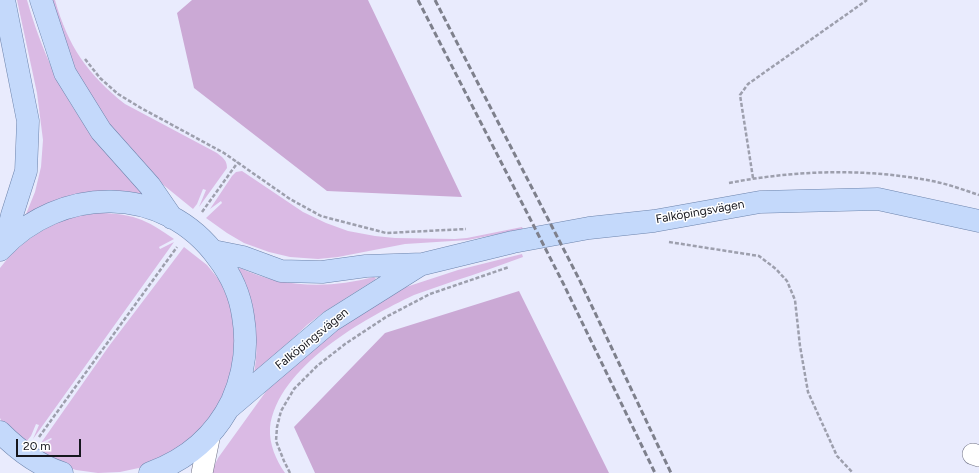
<!DOCTYPE html>
<meta charset="utf-8">
<style>
body{margin:0}
#map{position:relative;width:979px;height:473px;overflow:hidden;background:#e9ebfd;font-family:Figtree,sans-serif}
canvas{display:block}
.scale{position:absolute;left:16px;top:439px;width:65px;height:18px;box-sizing:border-box;border:2px solid #16171e;border-top:0;padding-left:5px;font-size:12px;line-height:14px;white-space:nowrap;color:#16171e;-webkit-text-stroke:3px #fff;paint-order:stroke}
</style>
<div id="map">
<canvas width="979" height="473"></canvas>
<div class="scale">20 m</div>
</div>
<script>
const ctx = document.querySelector('canvas').getContext('2d');
ctx.lineJoin = 'round';
function fillPath(path, color) { ctx.fillStyle = color; ctx.fill(path, 'evenodd'); }
function stroke(path, color, width, dash) { ctx.strokeStyle = color; ctx.lineWidth = width; ctx.lineCap = dash ? 'butt' : 'round'; ctx.setLineDash(dash || []); ctx.stroke(path); }
function drawText(font, color, halo, rows, align = 'center') {
  ctx.font = font + ' Figtree,sans-serif'; ctx.lineWidth = 3; ctx.setLineDash([]); ctx.textBaseline = 'middle'; ctx.strokeStyle = halo; ctx.fillStyle = color; for (const [text, x, y, turn = 0] of rows) {
    ctx.save(); ctx.translate(x, y); ctx.rotate((+turn || 0) * Math.PI / 180); ctx.textAlign = isNaN(turn) ? turn : align; if (halo) ctx.strokeText(text, 0, 0); ctx.fillText(text, 0, 0); ctx.restore();
  }
}
fillPath(new Path2D(`
 M17,0H27C41,49 61,94 92,135C108,156 127,175 145,195L24,219L35,192L41,167L43,140L37,93Z
 M47,0H55C68,46 87,74 125,104L217,153C223,158 227,160 227,168L199,207L206,190L203,189L197,204L193,209L161,183L114,135L74,72Z
 M242,171L303,212L326,223L348,231L375,236L395,238L455,239L467,238L522,227L523,229L468,240L405,244L338,257L318,259L290,257L269,252L244,243L227,233L206,218L222,203L221,201L210,209L232,176L236,172Z
 M96,213C131,213 146,219 174,239L159,247L160,249L174,242L33,439L39,425L36,424L31,436L26,442L2,422L0,418V268C18,244 43,227 72,217C80,215 88,215 96,213Z
 M184,247L207,265L220,281L230,304L237,330V353L223,401L190,443L148,466L120,472L98,473L76,470L53,462L39,451L43,445L52,439L51,438L41,443L109,346Z
 M522,254L523,257C500,265 477,274 454,281C441,286 427,290 414,295C365,318 277,367 270,428C269,444 276,460 285,473H211L218,458L267,390L294,361L326,333L400,289L458,270Z
 M240,268C283,288 329,289 374,277L376,279L324,312L307,325L282,349L254,373C262,336 249,303 238,269Z`), '#dabae4');
fillPath(new Path2D(`
 M192,0H368L462,197L327,191L194,88L177,13Z
 M519,291L609,473H315L294,427L385,333Z`), '#cba9d5');
const minor = new Path2D(`
 M973,454L979,456
 M202,473L210,434`);
const major = new Path2D(`
 M4,0L28,121L26,171L12,215L5,245
 M41,0L65,73L101,131L150,186L172,218
 M0,250C60,185 164,183 218,258C231,275 240,295 243,316C248,345 244,374 232,401C215,436 186,460 150,473
 M213,251L243,257L281,271L322,272L366,266L423,264L513,242L589,228L654,221L760,202L878,199L979,221
 M230,407L331,321L420,265
 M0,432C18,450 37,465 62,473`);
stroke(minor, '#727488', 22);
stroke(major, '#6d84ac', 23);
stroke(new Path2D(`
 M85,59L100,78L118,94L141,108L224,153L290,199L321,216L386,233L466,229
 M753,178L740,95L748,84L867,0
 M729,183C795,170 866,168 932,181C948,184 964,190 979,195
 M202,212L238,162
 M669,242L759,256L776,269L787,281L795,300L800,346L808,392L837,456L853,473
 M39,437L177,247
 M290,473L284,461L276,441L277,427L281,411L294,389L317,366L345,344L386,317L430,294L509,267`), '#9d9fad', 2.5, [4, 2]);
stroke(minor, '#fff', 21);
stroke(major, '#c4d9fb', 22);
stroke(new Path2D(`
 M418,0L563,283L655,473
 M435,0L579,279L671,473`), '#7e808c', 3, [6, 3]);
drawText('12px', '#16171e', '#fff', [
 ["Falköpingsvägen",700,212,-10],
 ["Falköpingsvägen",312,339,-39]
]);
</script>
